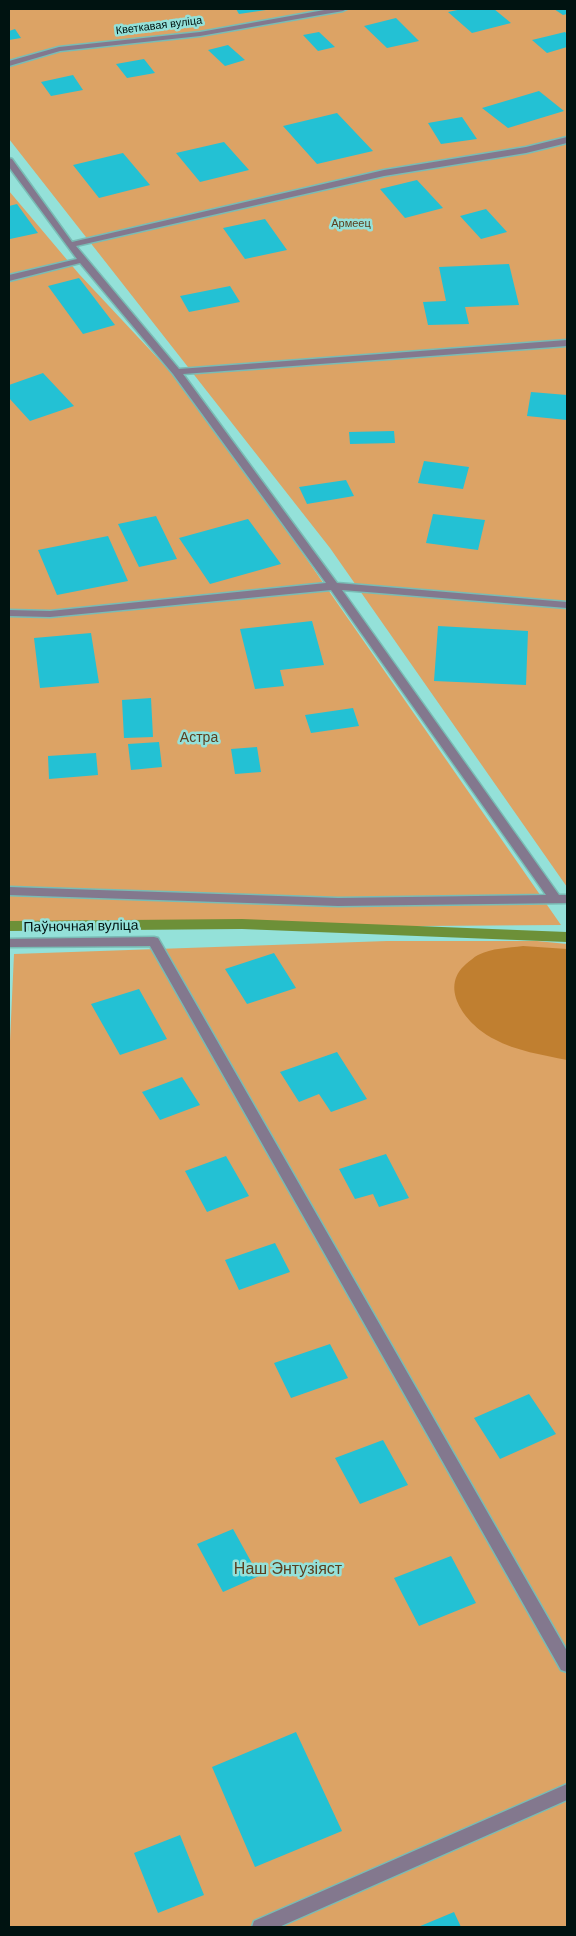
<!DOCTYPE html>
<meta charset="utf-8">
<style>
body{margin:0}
#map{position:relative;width:576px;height:1936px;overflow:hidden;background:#94e1d9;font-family:"DM Sans",sans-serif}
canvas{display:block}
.frame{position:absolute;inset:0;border:10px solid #001311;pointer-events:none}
</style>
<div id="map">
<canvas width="576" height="1936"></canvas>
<div class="frame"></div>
</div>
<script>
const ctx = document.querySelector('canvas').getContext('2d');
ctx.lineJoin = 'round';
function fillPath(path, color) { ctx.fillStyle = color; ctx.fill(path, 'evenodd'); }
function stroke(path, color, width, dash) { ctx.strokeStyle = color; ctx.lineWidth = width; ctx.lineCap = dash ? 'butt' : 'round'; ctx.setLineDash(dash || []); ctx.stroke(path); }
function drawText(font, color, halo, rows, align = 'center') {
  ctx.font = font + ' "DM Sans",sans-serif'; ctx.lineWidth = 5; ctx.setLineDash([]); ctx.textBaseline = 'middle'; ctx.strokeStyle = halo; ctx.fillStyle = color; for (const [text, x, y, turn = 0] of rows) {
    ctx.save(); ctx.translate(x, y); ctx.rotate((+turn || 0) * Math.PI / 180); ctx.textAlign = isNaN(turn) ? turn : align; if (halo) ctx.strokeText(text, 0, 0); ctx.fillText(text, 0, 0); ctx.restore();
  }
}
fillPath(new Path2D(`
 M9,9H567V887L330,548L9,139Z
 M9,191L79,274L194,397L561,925L9,929Z
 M387,941H537L567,944V1927H9V1063L14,954Z`), '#dca365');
fillPath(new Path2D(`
 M523,946L567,949V1060C543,1055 516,1051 494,1039C468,1026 437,989 466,964C470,961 474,957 478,955C492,948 508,948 523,946Z`), '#c07f30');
fillPath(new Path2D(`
 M242,919L567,932V942L242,929L9,931V921Z`), '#6d9038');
fillPath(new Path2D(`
 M236,9H266V10L239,14Z
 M462,9H494L511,23L472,33L448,12Z
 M554,9H567V14L563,15Z
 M396,18L419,41L387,48L364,26Z
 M15,29L21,38L9,40V31Z
 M319,32L335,47L318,51L303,35Z
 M565,32L567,34V47L547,53L532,40Z
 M228,45L245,60L225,66L208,50Z
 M144,59L155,73L127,78L116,64Z
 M73,75L83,90L51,96L41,82Z
 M539,91L564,111L508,128L482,108Z
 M337,113L373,151L317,164L283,126Z
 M462,117L477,139L441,144L428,123Z
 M224,142L249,170L200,182L176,153Z
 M123,153L150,185L99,198L73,165Z
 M417,180L443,208L405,218L380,189Z
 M17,204L38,233L10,239L9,206Z
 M486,209L507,232L481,239L460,216Z
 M265,219L287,250L245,259L223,228Z
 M509,264L519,305L465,307L469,324L428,325L423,302L446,301L439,267Z
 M79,278L115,325L83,334L48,286Z
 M230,286L240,302L189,312L180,296Z
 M43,373L74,406L30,421L9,398V385Z
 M531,392L567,395V420L527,416Z
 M394,431L395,443L350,444L349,432Z
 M424,461L469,467L463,489L418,483Z
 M346,480L354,496L307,504L299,487Z
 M433,514L485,520L478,550L426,543Z
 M156,516L177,559L139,567L118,524Z
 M248,519L281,564L210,584L179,538Z
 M108,536L128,581L57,595L38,550Z
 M312,621L324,665L280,670L284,686L255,689L240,629Z
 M438,626L528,631L526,685L434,681Z
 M91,633L99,683L40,688L34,638Z
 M151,698L153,737L124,738L122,700Z
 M353,708L359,726L311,733L305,715Z
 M159,742L162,767L131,770L128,744Z
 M257,747L261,772L235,774L231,749Z
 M96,753L98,775L49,779L48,756Z
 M274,953L296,988L247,1004L225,969Z
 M139,989L167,1039L120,1055L91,1004Z
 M337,1052L367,1099L331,1112L319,1094L299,1102L280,1072Z
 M182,1077L200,1105L160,1120L142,1092Z
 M386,1154L409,1198L379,1207L373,1194L355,1199L339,1169Z
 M226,1156L249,1196L207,1212L185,1171Z
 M275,1243L290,1272L239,1290L225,1260Z
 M330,1344L348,1378L291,1398L274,1363Z
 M529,1394L556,1434L500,1459L474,1418Z
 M383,1440L408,1485L360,1504L335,1458Z
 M233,1529L259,1576L223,1592L197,1544Z
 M451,1556L476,1603L419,1626L394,1578Z
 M296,1732L342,1831L255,1867L212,1767Z
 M180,1835L204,1895L158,1913L134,1853Z
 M454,1912L461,1927H418Z`), '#23c1d4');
const service = new Path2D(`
 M330,9H347L343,11L200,36L60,51L9,66V61L59,47L200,32Z
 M567,137V143L526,153L384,176L76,246L179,369L567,340V346L183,374L337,583L567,602V608L342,590L559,895H567V903L338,906L9,895V887L338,898L546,895L331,590L50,617L9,616V610L50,611L326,583L173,374L80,263L9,281V275L77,259L9,167V158L12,159L72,242L384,170L526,147Z
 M154,937L158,938L567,1651V1672L561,1670L150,946L9,947V939Z
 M567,1784V1800L279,1927H252L254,1921Z`);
stroke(service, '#79bcb5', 3);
fillPath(service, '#83788e');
drawText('11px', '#001311', '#94e1d9', [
 ["Кветкавая вуліца",159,26,-7]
]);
drawText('11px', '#5b3f1f', '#94e1d9', [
 ["Армеец",351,224]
]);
drawText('14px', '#5b3f1f', '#94e1d9', [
 ["Астра",199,738]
]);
drawText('14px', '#001311', '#94e1d9', [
 ["Паўночная вуліца",81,927,-1]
]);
drawText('16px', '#5b3f1f', '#94e1d9', [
 ["Наш Энтузіяст",288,1570]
]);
</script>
